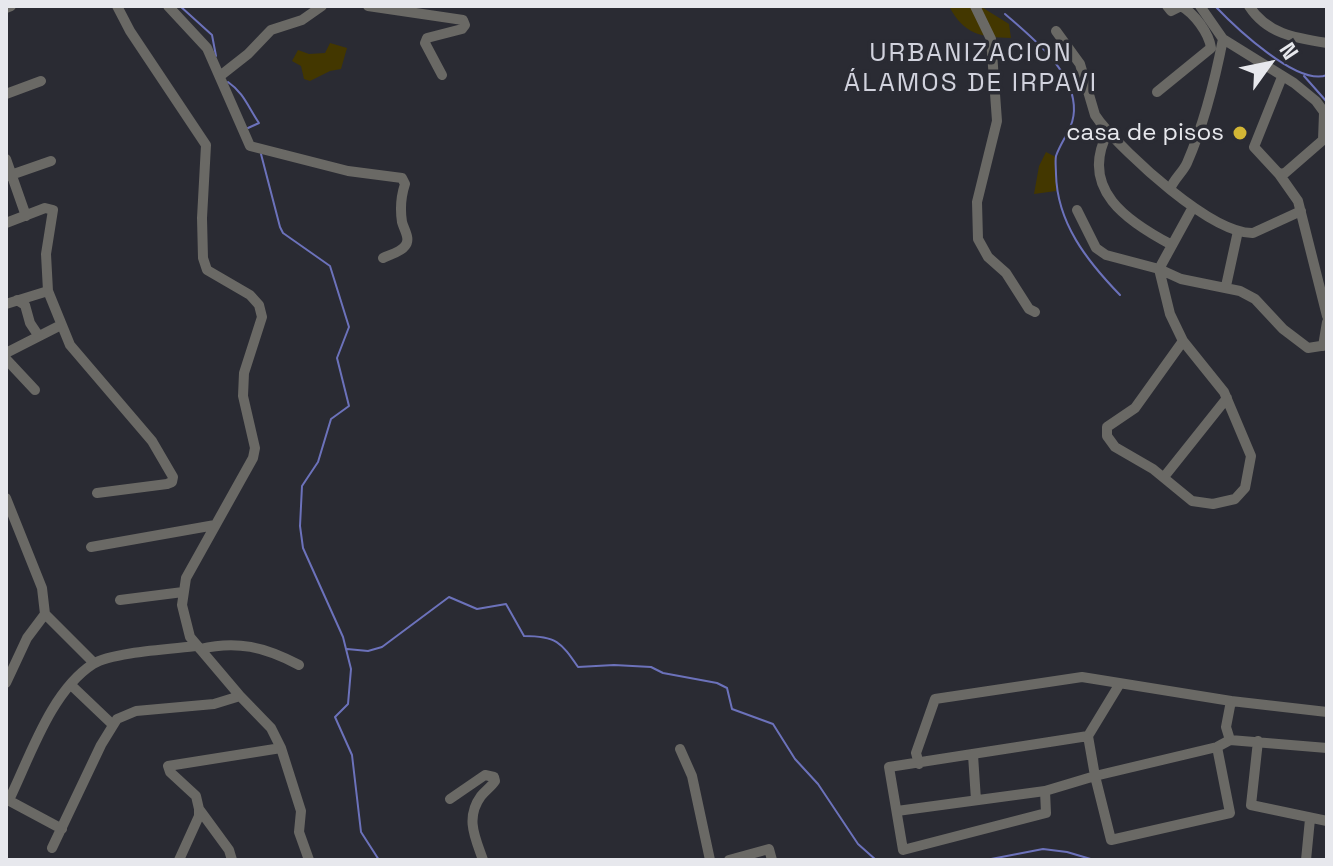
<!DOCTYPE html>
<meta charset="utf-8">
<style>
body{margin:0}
#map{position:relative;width:1333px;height:866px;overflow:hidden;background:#2a2b33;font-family:"Space Grotesk",sans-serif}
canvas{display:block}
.frame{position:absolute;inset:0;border:8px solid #e7e8ed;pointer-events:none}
.north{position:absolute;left:1229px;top:24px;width:80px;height:80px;-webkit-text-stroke:6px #2a2b33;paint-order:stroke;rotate:57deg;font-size:22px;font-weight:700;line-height:32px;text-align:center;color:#e7e8ed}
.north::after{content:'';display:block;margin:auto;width:28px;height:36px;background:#e7e8ed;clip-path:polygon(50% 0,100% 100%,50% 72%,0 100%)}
</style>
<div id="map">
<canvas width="1333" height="866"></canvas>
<div class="frame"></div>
<div class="north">N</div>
</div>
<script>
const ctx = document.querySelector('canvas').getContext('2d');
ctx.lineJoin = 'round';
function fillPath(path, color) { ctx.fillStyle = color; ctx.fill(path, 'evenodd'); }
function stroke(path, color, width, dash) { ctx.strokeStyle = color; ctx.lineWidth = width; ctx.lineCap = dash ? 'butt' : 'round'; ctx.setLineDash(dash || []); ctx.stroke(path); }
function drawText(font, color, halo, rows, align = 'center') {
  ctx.font = font + ' "Space Grotesk",sans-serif'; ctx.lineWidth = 7; ctx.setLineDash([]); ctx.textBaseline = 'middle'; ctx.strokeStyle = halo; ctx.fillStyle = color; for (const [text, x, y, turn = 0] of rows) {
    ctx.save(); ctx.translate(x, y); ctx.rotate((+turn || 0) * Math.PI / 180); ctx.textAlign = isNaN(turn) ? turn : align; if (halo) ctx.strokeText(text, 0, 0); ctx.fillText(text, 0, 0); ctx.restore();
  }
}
fillPath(new Path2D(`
 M949,6H980L1009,24L1011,38C981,37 964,35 949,6Z
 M330,43L347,48L341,69L330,71L310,81L304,79L301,66L292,61L298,50L309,54L325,53Z
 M1046,152L1056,157V191L1034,194L1039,166Z`), '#433700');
stroke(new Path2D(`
 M180,6L212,35L216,56
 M1215,6C1235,27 1298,87 1327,75
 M1005,14C1029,35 1067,65 1073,99C1078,125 1063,136 1056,156C1055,161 1056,169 1056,174C1057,223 1087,261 1120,295
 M1304,76L1327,102
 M228,82C244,93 248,107 259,123L248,128
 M261,154L280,227L283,233L330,266L349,327L337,358L349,406L331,419L318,462L302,486L300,526L303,548L343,637L351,669L348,704L335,717L352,755L361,832L379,860
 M347,649L368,651L382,647L449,597L477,609L506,604L524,636C556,636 561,642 578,667L614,665L651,667L663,673L717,683L727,688L732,709L773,724L795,759L818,784L858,844L876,860
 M986,860L1043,849L1067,852L1094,860`), '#6c72bb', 2);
stroke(new Path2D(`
 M117,6L130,31L206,145L202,218L203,258L207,270L250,295L259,305L262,317L244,373L243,396L255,448L253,458L186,578L182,605L190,637L240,696L271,728L281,748L301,811L299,832L309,860
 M168,6L207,48L250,146L348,171L402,178L405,184C401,196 400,209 402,222C404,230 411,239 405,246C401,252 389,255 383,258
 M368,6L463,20L465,25L462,29L427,38L425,43L442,75
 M975,6L991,39L997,121L977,202L978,239L988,257L1006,273L1029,309L1035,312
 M1200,6L1223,39L1294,83L1316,101L1327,116
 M1249,6C1267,34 1295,38 1327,43
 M6,8L11,6
 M1056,31L1080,64L1095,115L1100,122C1126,154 1211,234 1253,233L1301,211
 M220,76L248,54L271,30L302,20L322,6
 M1282,77L1254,147L1279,174L1285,173L1323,140L1324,113
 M1157,92L1211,48C1209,33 1194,13 1181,6L1171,11L1167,6
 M6,94L41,81
 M1108,132C1078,189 1128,222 1172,245
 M6,159L26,216
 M1279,174L1298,201L1327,316
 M8,176L51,161
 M1170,189C1174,179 1183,172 1187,163C1204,124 1215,80 1223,39
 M1077,210L1096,248L1106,255L1159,269L1181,279L1240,291L1255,299L1283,329L1308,348L1327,345
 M6,223L45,208L53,210L46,254L48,291L70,345L152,441L173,477L172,482L167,484L97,493
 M1226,286L1238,231
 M17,300L25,305L30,323L38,335
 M6,304L48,291
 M1183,341L1135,408L1107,427V436L1115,447L1153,469L1192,501L1213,504L1235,499L1245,488L1251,456L1224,392L1183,341L1170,314L1159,269L1193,207
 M1323,346L1327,322
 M6,353L61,325
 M6,359L35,390
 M1164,477L1227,398
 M6,498L42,588L45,614L94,663
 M91,547L215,525
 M120,600L183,592
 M200,649C237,640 265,647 299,665
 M6,683L27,638L45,614
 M71,685L113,725
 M1119,685L1088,736L1095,776L1111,840L1230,813L1217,747
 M1230,740L1226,727L1231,701
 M1258,741L1251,805L1327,821
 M680,749L692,776L710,860
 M973,755L976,800
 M919,764L916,753L935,699L1082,677L1231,701L1327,712
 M1045,791L1046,813L903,850L889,767L1088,736
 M6,799L62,829
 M450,799L485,775L494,777L495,781C491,787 486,790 481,796C465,818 475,837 483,860
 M9,800C30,757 51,691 93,664C112,652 173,649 197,646
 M897,811L1045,791L1095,776L1217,747L1230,740L1327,748
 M52,848L101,745L117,719L136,711L214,704L240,696
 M179,860L199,816V809
 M232,860L229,850L199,809L196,796L170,772L168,766L281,748
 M729,860L769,849L772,860
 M1306,860L1310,819`), '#6a6965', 10);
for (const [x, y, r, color] of [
 [1240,133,8,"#d3b635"]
]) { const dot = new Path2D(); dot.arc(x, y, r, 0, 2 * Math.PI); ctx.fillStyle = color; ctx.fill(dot); stroke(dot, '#2a2b33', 3); }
drawText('24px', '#e7e8ed', '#2a2b33', [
 ["casa de pisos",1224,133]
], 'right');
ctx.letterSpacing = '2px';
drawText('26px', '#d1d2dd', '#2a2b33', [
 ["URBANIZACION",971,54],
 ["ÁLAMOS DE IRPAVI",971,84]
]);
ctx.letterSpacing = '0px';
</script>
